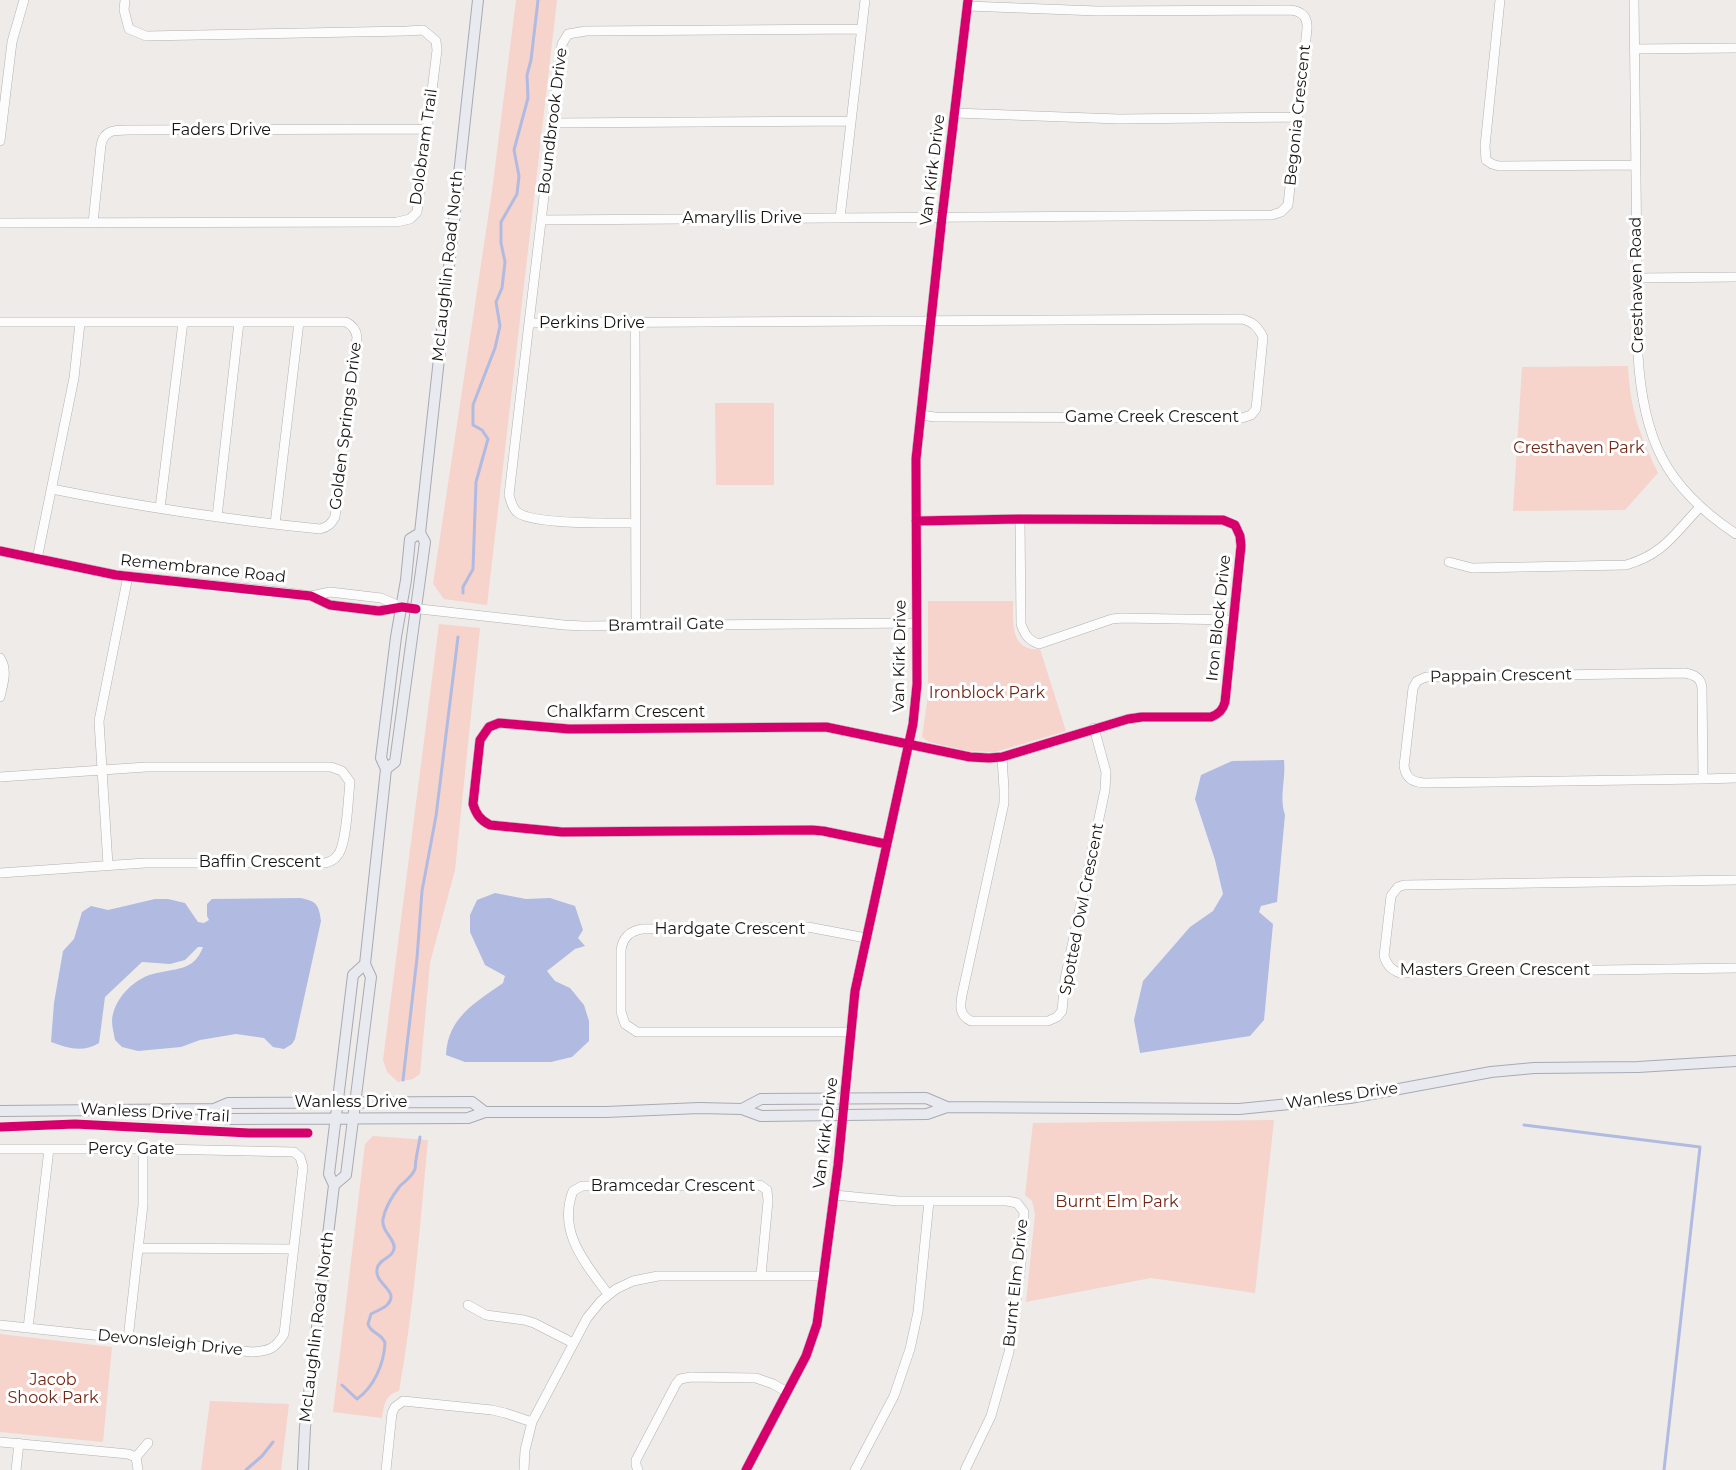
<!DOCTYPE html>
<style>
body{margin:0}
canvas{display:block;background:#eeebe9}
</style>
<canvas width="1736" height="1470"></canvas>
<script>
const ctx = document.querySelector('canvas').getContext('2d');
ctx.lineJoin = 'round';
function fillPath(path, color) { ctx.fillStyle = color; ctx.fill(path, 'evenodd'); }
function stroke(path, color, width, dash) { ctx.strokeStyle = color; ctx.lineWidth = width; ctx.lineCap = dash ? 'butt' : 'round'; ctx.setLineDash(dash || []); ctx.stroke(path); }
function drawText(font, color, halo, rows, align = 'center') {
  ctx.font = font + ' Montserrat,sans-serif'; ctx.lineWidth = 6; ctx.setLineDash([]); ctx.textBaseline = 'middle'; ctx.strokeStyle = halo; ctx.fillStyle = color; for (const [text, x, y, turn = 0] of rows) {
    ctx.save(); ctx.translate(x, y); ctx.rotate((+turn || 0) * Math.PI / 180); ctx.textAlign = isNaN(turn) ? turn : align; if (halo) ctx.strokeText(text, 0, 0); ctx.fillText(text, 0, 0); ctx.restore();
  }
}
fillPath(new Path2D(`
 M516,0H557L487,605L444,599L433,584L492,191Z
 M1628,366C1630,409 1639,434 1658,473L1625,510L1513,511L1522,367Z
 M715,403H774V485H716Z
 M928,601H1013C1013,622 1010,652 1040,649L1066,731L995,752L968,751L929,742L922,737L928,695Z
 M439,624L480,628L455,870L430,963L420,1074L413,1079L398,1082L387,1072L383,1060Z
 M1274,1120L1255,1293L1151,1278L1026,1302L1035,1214L1032,1201L1025,1195L1033,1123Z
 M373,1136L428,1140C420,1224 414,1308 399,1391C385,1395 384,1405 382,1418L333,1412L365,1144Z
 M0,1334L112,1347L103,1442L0,1432Z
 M210,1401L289,1404L281,1470H201Z`), '#f6d4cb');
fillPath(new Path2D(`
 M1284,760C1286,780 1279,796 1285,815L1277,902L1261,906L1259,912L1273,924L1264,1020L1250,1036L1140,1053L1134,1020L1143,981L1190,927L1213,911L1223,894L1215,860L1195,799L1201,775L1232,761Z
 M495,893L526,899L550,898L575,906L583,930L578,938L585,946L575,949L547,971L555,981L570,988L584,1005L589,1021V1041L572,1057L551,1062H465L446,1055C448,1017 475,1003 503,983L505,976L485,965L470,932V915L477,900Z
 M300,898C316,901 319,904 321,921L295,1039L292,1044L284,1049L273,1047L264,1038L236,1034L200,1040L181,1047L138,1051L122,1047L115,1040C114,1034 112,1027 112,1021C113,1000 133,979 153,974C174,968 194,972 203,947H198L185,960L170,964L142,962L105,997L99,1043C82,1053 68,1048 51,1042L54,1003L63,951L74,939L82,912L91,906L108,910L155,899H168L185,903L198,922L204,923L209,920L207,916V904L212,899Z`), '#b1bbe1');
stroke(new Path2D(`
 M463,593V587L473,569L476,482L488,439L482,430L473,425V405L495,348L500,326L496,302L502,288L505,262L501,243V222L517,194L519,176L514,150L528,98L527,75L531,60L538,0
 M403,1080L417,958L422,891L436,816L458,637
 M1524,1125L1700,1147L1664,1470
 M342,1385L357,1399C374,1387 384,1364 385,1343C382,1333 371,1334 368,1324L371,1314C376,1311 383,1309 387,1305C401,1291 374,1284 377,1269C379,1258 392,1259 394,1249C396,1239 381,1232 383,1219C385,1208 393,1195 400,1186C405,1181 412,1177 415,1169C416,1166 415,1163 416,1160C417,1152 419,1145 420,1137
 M246,1470L262,1456L273,1442`), '#b1bbe1', 3);
const minor = new Path2D(`
 M1500,0L1485,146L1486,160L1492,164L1499,166L1636,165
 M1634,0L1638,355C1643,439 1665,487 1736,534
 M1634,49L1736,48
 M955,113L1119,119L1298,117
 M552,123L851,121
 M0,141L12,42L24,0
 M840,218L865,0
 M541,220L1272,215L1281,212L1288,205L1307,29C1308,17 1302,11 1290,10L1097,11L967,6
 M0,223L397,222L410,219L417,212L437,50L436,41L423,30L407,31L146,36L129,29L124,10L125,0
 M93,223L101,145C104,130 114,130 128,130L427,129
 M1637,278L1736,277
 M0,322H346C352,325 356,329 357,337L335,517C331,524 328,527 320,529C230,520 141,507 52,489
 M529,323L562,44L568,34L586,31L862,29
 M635,323L636,626
 M160,508L183,322
 M217,517L239,322
 M1020,519L1021,624C1025,635 1028,640 1039,644L1112,619L1122,618L1234,620
 M636,523C613,523 532,525 517,512C512,508 511,501 509,495L529,323L1242,319C1253,322 1258,327 1263,337L1256,409L1251,415L1242,418L935,417L920,415
 M275,524L299,322
 M0,551L116,575L289,593L311,596L330,605L379,611L402,607L564,625L584,626L917,623
 M37,559L74,378L80,323
 M1449,562L1472,568L1626,565C1664,554 1674,534 1700,507
 M311,596L330,592L381,598L402,607
 M0,658C8,670 3,684 0,697
 M1002,757L1004,789V803L962,995C960,1006 959,1015 971,1021H1048L1057,1017L1062,1011L1065,979L1105,790L1106,772L1094,728
 M0,777L146,767H331L342,771L350,782C348,798 347,846 337,856C334,860 330,862 325,863H145L0,873
 M1703,779L1702,688C1701,678 1695,675 1685,673L1426,677L1417,681L1413,688L1404,766C1406,778 1412,782 1424,783L1703,779L1736,778
 M886,844L823,831L812,830L562,832L490,825C480,820 476,814 473,804L480,740L489,727L499,723L569,729L826,727L970,757L989,758L1002,757L1128,719L1142,717H1211C1219,714 1223,710 1225,702L1241,546L1240,536L1235,525L1223,520L1020,519L916,521
 M108,865L99,721L128,576
 M1736,880L1404,885L1398,887L1391,896L1384,956C1387,965 1391,970 1400,973L1736,968
 M851,1032H637L625,1024L621,1012V950C623,937 630,931 642,929L808,927L866,938
 M0,1149H49
 M834,1195L898,1201H1007L1017,1203L1024,1212L1021,1264L1009,1352L991,1416L965,1470
 M138,1248L293,1249
 M608,1294C586,1264 557,1232 573,1191L582,1186L760,1185L767,1190L768,1201L761,1275
 M468,1305L486,1315L524,1320L534,1323L573,1343
 M0,1325C84,1334 168,1343 252,1352C269,1351 275,1349 284,1334L303,1167L300,1157L294,1152L160,1149H49L28,1328
 M128,1339L143,1205V1149
 M0,1442L128,1454L136,1457L138,1470
 M136,1457L148,1443
 M16,1470L19,1443
 M386,1470L392,1413L395,1407L403,1401L492,1410L505,1413L532,1422
 M524,1470L525,1450L532,1422L587,1318L601,1301L616,1289L633,1281L658,1276H823
 M638,1470L636,1465V1460L676,1384L680,1379L691,1377L756,1378L773,1384L787,1392
 M746,1470L806,1356L817,1324L838,1165L855,991L913,724L917,684L916,459L942,217L968,0
 M855,1470L894,1396L910,1349L918,1312L929,1201`);
const major = new Path2D(`
 M386,769L395,762L425,542L420,533L478,0
 M214,1109L227,1119L468,1118L485,1112H606L699,1108L742,1109L761,1116L927,1114L947,1107L1239,1109L1350,1098L1491,1072L1534,1068L1638,1067L1736,1061
 M742,1109L761,1099L926,1098L947,1107
 M0,1111L214,1109L228,1103L472,1102L485,1112
 M334,1185L346,1175L371,977L365,964L386,769L381,758L396,637L406,580L410,539L420,533
 M303,1470L305,1427L334,1185L329,1174L353,975L365,964`);
stroke(minor, '#b3b0af', 10);
stroke(major, '#a8aab4', 12);
stroke(minor, '#fcfcfc', 9);
stroke(major, '#e9eaf0', 10);
stroke(new Path2D(`
 M0,551L116,575L311,596L330,605L379,611L402,607L416,609
 M886,844L823,831L812,830L562,832L490,825C480,820 476,814 473,804L480,740L489,727L499,723L569,729L826,727L970,757L989,758L1002,757L1128,719L1142,717H1211C1219,714 1223,710 1225,702L1241,546L1240,536L1235,525L1223,520L1020,519L916,521
 M0,1127L75,1124L249,1133H308
 M746,1470L806,1356L817,1324L838,1165L855,991L913,724L917,684L916,459L942,217L968,0`), '#d6006c', 9);
drawText('16px', '#181615', '#fff', [
 ["Begonia Crescent",1298,115,-84],
 ["Boundbrook Drive",553,121,-83],
 ["Faders Drive",221,130],
 ["Dolobram Trail",424,147,-82],
 ["Van Kirk Drive",933,170,-83],
 ["Amaryllis Drive",742,218],
 ["McLaughlin Road North",448,266,-84],
 ["Cresthaven Road",1637,285,-91],
 ["Perkins Drive",592,323],
 ["Game Creek Crescent",1152,417],
 ["Golden Springs Drive",346,426,-83],
 ["Remembrance Road",203,569,6],
 ["Iron Block Drive",1219,618,-84],
 ["Bramtrail Gate",666,625,-1],
 ["Van Kirk Drive",900,656,-89],
 ["Pappain Crescent",1501,676,-1],
 ["Chalkfarm Crescent",626,712],
 ["Baffin Crescent",260,862],
 ["Spotted Owl Crescent",1082,909,-79],
 ["Hardgate Crescent",730,929],
 ["Masters Green Crescent",1495,970],
 ["Wanless Drive",1342,1096,-8],
 ["Wanless Drive",351,1102],
 ["Wanless Drive Trail",155,1113,3],
 ["Van Kirk Drive",826,1133,-83],
 ["Percy Gate",131,1149],
 ["Bramcedar Crescent",673,1186],
 ["Burnt Elm Drive",1016,1283,-84],
 ["McLaughlin Road North",317,1327,-83],
 ["Devonsleigh Drive",170,1343,6]
]);
drawText('16px', '#732715', '#fff', [
 ["Cresthaven Park",1579,448],
 ["Ironblock Park",987,693],
 ["Burnt Elm Park",1117,1202],
 ["Jacob",53,1380],
 ["Shook Park",53,1398]
]);
</script>
